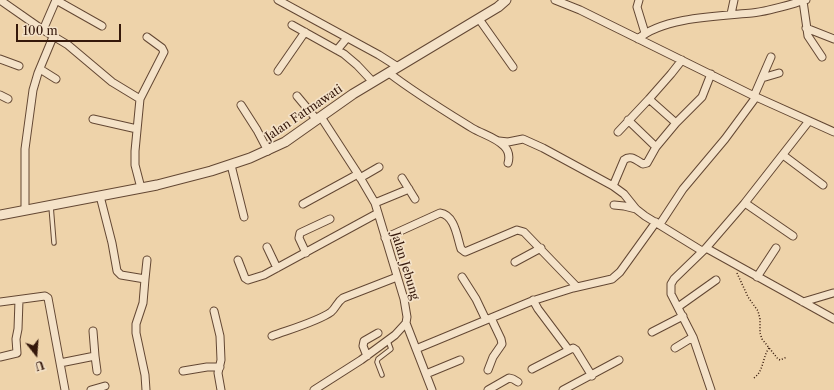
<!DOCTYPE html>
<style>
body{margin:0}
#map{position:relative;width:834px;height:390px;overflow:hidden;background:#eed3aa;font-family:"Libre Caslon Text",serif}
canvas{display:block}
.north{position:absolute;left:16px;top:334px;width:40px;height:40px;-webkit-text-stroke:3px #f4e2c8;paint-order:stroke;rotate:163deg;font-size:11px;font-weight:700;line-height:16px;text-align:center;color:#35180b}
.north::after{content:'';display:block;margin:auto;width:14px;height:18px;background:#35180b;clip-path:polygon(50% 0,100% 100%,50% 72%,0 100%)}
.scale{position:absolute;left:16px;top:24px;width:105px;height:18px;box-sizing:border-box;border:2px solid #35180b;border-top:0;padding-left:5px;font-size:12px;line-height:14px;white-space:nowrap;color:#35180b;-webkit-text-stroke:3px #f4e2c8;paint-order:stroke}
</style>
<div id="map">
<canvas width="834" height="390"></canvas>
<div class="north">U</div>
<div class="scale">100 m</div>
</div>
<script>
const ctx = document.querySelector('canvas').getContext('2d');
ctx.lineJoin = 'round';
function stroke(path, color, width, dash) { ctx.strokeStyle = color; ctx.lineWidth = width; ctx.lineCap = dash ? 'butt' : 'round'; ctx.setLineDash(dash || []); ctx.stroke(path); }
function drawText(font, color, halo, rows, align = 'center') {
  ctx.font = font + ' "Libre Caslon Text",serif'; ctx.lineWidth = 3.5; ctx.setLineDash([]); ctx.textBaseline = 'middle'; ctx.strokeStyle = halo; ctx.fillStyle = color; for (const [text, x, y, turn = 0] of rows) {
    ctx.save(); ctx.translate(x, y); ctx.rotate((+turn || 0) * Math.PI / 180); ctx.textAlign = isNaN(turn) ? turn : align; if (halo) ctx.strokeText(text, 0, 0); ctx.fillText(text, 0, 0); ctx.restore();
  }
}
const service = new Path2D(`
 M51,206L54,243
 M382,375L377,362L378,359L391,349L388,341`);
const minor = new Path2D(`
 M0,0L43,30L68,45L112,82L140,99L135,151V165L141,188
 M56,0L102,26
 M278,0L379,55L398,67
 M555,0L580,10L754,96L834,132
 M639,0L637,7L645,33
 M803,1L808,36L822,57
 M731,14L734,0
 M479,19L513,67
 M292,25L344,54L357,65L373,82
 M806,28L834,39
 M43,30L56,0
 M638,39C663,17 720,16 752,13C770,11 788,5 806,0
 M337,50L347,38
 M0,59L19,66
 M682,60L671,74L649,99L676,123L702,97L711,74
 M40,69L56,79
 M278,71L305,32
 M389,73C415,93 443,110 472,128C482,134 495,137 504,146C509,151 510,156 508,163
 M762,78L779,73
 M0,95L8,99
 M297,96L317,120
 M754,96L771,57
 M140,99L164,52L162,48L147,37
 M241,105L257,130L268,151
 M93,119L137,129
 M628,120L656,147
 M618,132L649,99
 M499,141L508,142L523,139L543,148L613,186L624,194L636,209L645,216L702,251
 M783,155L823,185
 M231,165L244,217
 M360,178L379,167
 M402,178L415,199
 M613,186L624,160C631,154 637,161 643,164L647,163L656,147L676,123
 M100,196L112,243L117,271L121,275L145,279L143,303L136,324V333L145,375L146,390
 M375,203L409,189
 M745,203L793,236
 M303,204L358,174
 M614,205L624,206L636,209
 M25,210V149L33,90L38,73L53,37
 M660,224L683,189L725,139L756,97
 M385,238L440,213C455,215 457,237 461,249L465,252L517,230L524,232L577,287
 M267,247L277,268
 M706,248L834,319
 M306,253L299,238L300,233L330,219
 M238,260L245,278L248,280L264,275L378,213
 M515,262L541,248
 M462,277L476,299L486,320
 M757,277L776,248
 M145,279L147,260
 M533,300L538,309L568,349
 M0,302L45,296L48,298L65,390
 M803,302L833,293
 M678,307L716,280
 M214,311L220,336L221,360L218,373L221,390
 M406,323L432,390
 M652,332L683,316
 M272,336C288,330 319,321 331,312C336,308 337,302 343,298L397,277
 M675,348L693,337
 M416,349L532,301L573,288L612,279L620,272L656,222
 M95,356L97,371
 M367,356L363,346L364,341L378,333
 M0,357L17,353L16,339L18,329L19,300
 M60,363L95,356L93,331
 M532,369L573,348L576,350L592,376
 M488,370L493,357L502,344L501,339L491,318
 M183,371L207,367H220
 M426,374L460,360
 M91,390L105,386
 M314,390L361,360L395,335L406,323L407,317L404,299L375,203L358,174L321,117
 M488,390L509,378L513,379L518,382
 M563,390L619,360
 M711,390L693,337L671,294V284L674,279L706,248L744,204L809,121`);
const tertiary = new Path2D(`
 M0,215L157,185L211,171L250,158L285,142L353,94L498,7L506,0`);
stroke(service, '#634733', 5.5);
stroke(minor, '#634733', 9);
stroke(tertiary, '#634733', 11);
stroke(new Path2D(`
 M737,273L748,297L758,311L760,319V333L762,339L778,359L780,360L787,357
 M754,378C764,371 762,358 769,348`), '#35180b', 1.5, [1, 2]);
stroke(service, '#f4e2c8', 3.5);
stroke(minor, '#f4e2c8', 7);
stroke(tertiary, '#f4e2c8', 9);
drawText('12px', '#35180b', '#f4e2c8', [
 ["Jalan Fatmawati",304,113,-34],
 ["Jalan Jebung",405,266,73]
]);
</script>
